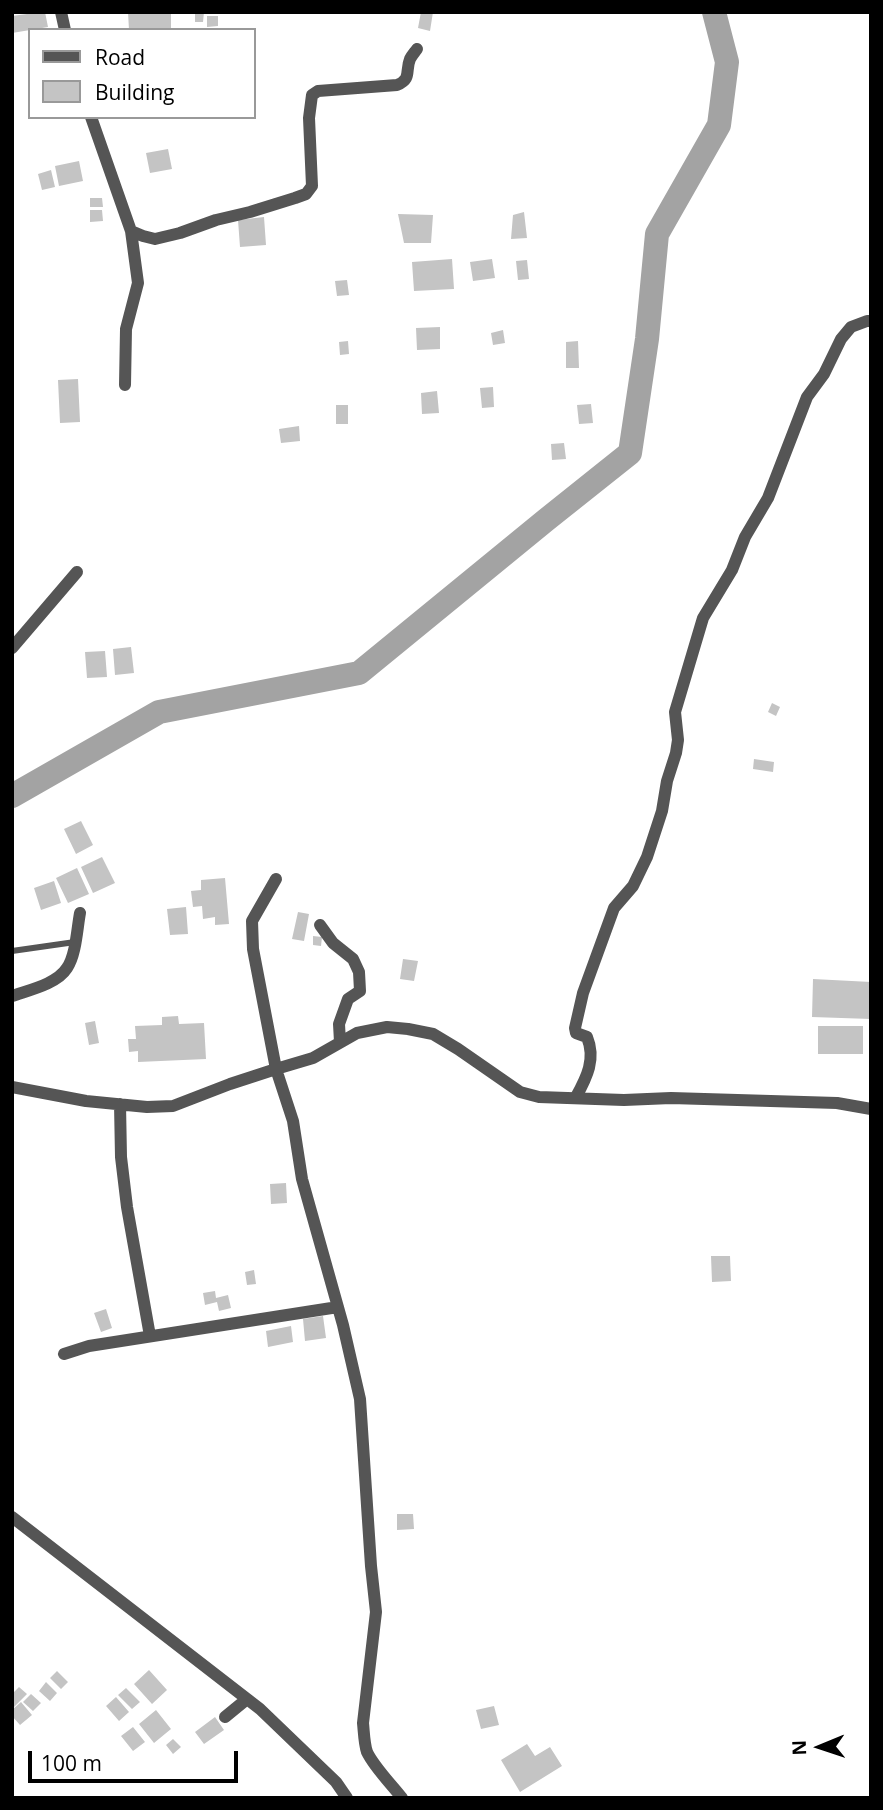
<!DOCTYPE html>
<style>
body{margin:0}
#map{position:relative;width:883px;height:1810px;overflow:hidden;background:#fff;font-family:"Open Sans",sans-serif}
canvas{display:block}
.frame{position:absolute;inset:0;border:14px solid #000;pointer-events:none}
.legend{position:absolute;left:28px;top:28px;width:228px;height:91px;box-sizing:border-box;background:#fff;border:2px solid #999;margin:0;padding:9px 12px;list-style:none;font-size:21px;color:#000}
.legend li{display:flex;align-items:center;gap:14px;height:35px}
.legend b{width:35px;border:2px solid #999}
.north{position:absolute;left:785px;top:1712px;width:70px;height:70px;-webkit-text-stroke:5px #fff;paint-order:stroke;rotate:268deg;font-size:19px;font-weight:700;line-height:28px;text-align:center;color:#000}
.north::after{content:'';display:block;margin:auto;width:24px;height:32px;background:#000;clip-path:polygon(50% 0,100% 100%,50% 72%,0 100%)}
.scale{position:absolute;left:28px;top:1751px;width:210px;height:32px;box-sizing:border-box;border:4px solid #000;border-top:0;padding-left:9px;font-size:21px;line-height:24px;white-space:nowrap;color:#000;-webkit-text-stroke:5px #fff;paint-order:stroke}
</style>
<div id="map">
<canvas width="883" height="1810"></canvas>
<div class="frame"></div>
<ul class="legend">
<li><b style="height:9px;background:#555"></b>Road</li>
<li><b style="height:19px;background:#c4c4c4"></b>Building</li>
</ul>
<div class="north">N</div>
<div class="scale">100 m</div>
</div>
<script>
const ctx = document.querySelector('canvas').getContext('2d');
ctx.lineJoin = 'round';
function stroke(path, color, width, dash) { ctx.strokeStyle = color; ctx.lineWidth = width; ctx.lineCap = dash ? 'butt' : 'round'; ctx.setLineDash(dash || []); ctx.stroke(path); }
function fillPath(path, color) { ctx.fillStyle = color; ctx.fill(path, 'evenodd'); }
stroke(new Path2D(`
 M12,796L159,712L359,673L546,520L630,453L647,339L657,234L719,125L727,62L714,12`), '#a3a3a3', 24);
fillPath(new Path2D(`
 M26,12H45L48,27L12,33V16L27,14Z
 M128,12H171V30H129Z
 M195,12H204L203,22H195Z
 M421,12H433L430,31L418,28Z
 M207,16H218V26L207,27Z
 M168,149L172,169L150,173L146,153Z
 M79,161L83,181L59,186L55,166Z
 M51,170L55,187L42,190L38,174Z
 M90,198H102L103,207H90Z
 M90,210H102L103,221L90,222Z
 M524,212L527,238L511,239L513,215Z
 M398,214L433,215L431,243H404Z
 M264,217L266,245L240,247L238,220Z
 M452,259L454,289L414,291L412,262Z
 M492,259L495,278L473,281L470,262Z
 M527,260L529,279L518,280L516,261Z
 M347,280L349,295L337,296L335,281Z
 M440,327V349L417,350L416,328Z
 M503,330L505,343L493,345L491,333Z
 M348,341L349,354L340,355L339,342Z
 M578,341L579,368H566V342Z
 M78,379L80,422L60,423L58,380Z
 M493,387L494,407L482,408L480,388Z
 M437,391L439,413L422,414L421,393Z
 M591,404L593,423L579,424L577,405Z
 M336,405H348V424H336Z
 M299,426L300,441L281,443L279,429Z
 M564,443L566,459L552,460L551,444Z
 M131,647L134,673L115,675L113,649Z
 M105,651L107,677L87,678L85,652Z
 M772,703L780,707L776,716L768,712Z
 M754,759L774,762L773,772L753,769Z
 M81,821L93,845L76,854L64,829Z
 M102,857L115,883L93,893L81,867Z
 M77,868L89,894L68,903L56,878Z
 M225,878L229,924L215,925V917L203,919L202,906L193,907L191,891L201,890V880Z
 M54,881L61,903L41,910L34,888Z
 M186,907L188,934L170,935L167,909Z
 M298,912L309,914L304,941L292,939Z
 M313,936L322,937L321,946L313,945Z
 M403,959L418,961L414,981L400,979Z
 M813,979L871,982V1019L812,1017Z
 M178,1016L179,1024L204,1023L206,1059L138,1062V1051L129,1052L128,1039H136L135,1026L162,1025V1017Z
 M95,1021L99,1043L89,1045L85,1023Z
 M818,1026H863V1054H818Z
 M286,1183L287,1203L271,1204L270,1184Z
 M711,1256H730L731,1281L712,1282Z
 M254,1270L256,1284L247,1285L245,1272Z
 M215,1291L216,1298L228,1295L231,1308L219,1311L217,1302L205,1305L203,1293Z
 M106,1309L112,1328L101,1332L94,1313Z
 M323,1316L326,1338L305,1341L303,1319Z
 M291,1326L293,1342L268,1347L266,1331Z
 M397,1514H413L414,1529L397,1530Z
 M149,1670L167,1690L152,1704L134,1684Z
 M57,1671L68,1682L61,1689L50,1678Z
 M46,1682L57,1693L50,1701L39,1691Z
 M19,1687L27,1694L12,1709V1694Z
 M126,1688L140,1702L132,1709L118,1695Z
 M31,1694L41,1703L33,1711L23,1702Z
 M116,1697L129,1712L119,1721L106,1706Z
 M21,1702L32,1715L20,1725L12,1716V1710Z
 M494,1706L499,1725L481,1729L476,1710Z
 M156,1710L171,1729L154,1743L139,1724Z
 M215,1717L224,1730L204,1744L195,1732Z
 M133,1727L145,1742L133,1751L121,1736Z
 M173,1739L181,1747L173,1754L166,1745Z
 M527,1744L535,1756L550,1747L562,1766L520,1792L501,1760Z`), '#c4c4c4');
stroke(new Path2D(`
 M12,951L75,942`), '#555', 6);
stroke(new Path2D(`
 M61,12L65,30
 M91,117L131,231L138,283L126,329L125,385
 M131,231L143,236L155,239L180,233L216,220L250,212L295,198L306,194L312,186L309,118L312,95L318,91L397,85C412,79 405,71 410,59C412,55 415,52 417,49
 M12,648L77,572
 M320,925L333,943L353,959L359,972L360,991L348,999L339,1024L340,1042
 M12,996C29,990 57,984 67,968C76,955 77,929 80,913
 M12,1087L86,1101L147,1107L173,1106L230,1084L276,1069L253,949L252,921L276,879
 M576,1097C587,1077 596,1059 587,1037L576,1033L575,1028L583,993L614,908L633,886L647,857L662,811L667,781L676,753L678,740L675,712L703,618L732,570L745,537L768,498L807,397L824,374L841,339L851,327L867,321H871
 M120,1104L121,1157L127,1207L150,1336
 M64,1354L89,1346L338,1307
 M12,1517L260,1709L336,1782L347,1798
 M225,1717L247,1699
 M402,1798C392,1785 374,1767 367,1752C364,1743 364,1732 363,1723L376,1612L371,1566L360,1399L343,1325L302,1179L293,1121L276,1069L313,1058L357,1033L387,1027L408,1029L433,1034L458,1049L520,1092L539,1097L624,1100L671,1098L837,1103L871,1109`), '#555', 12);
</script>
